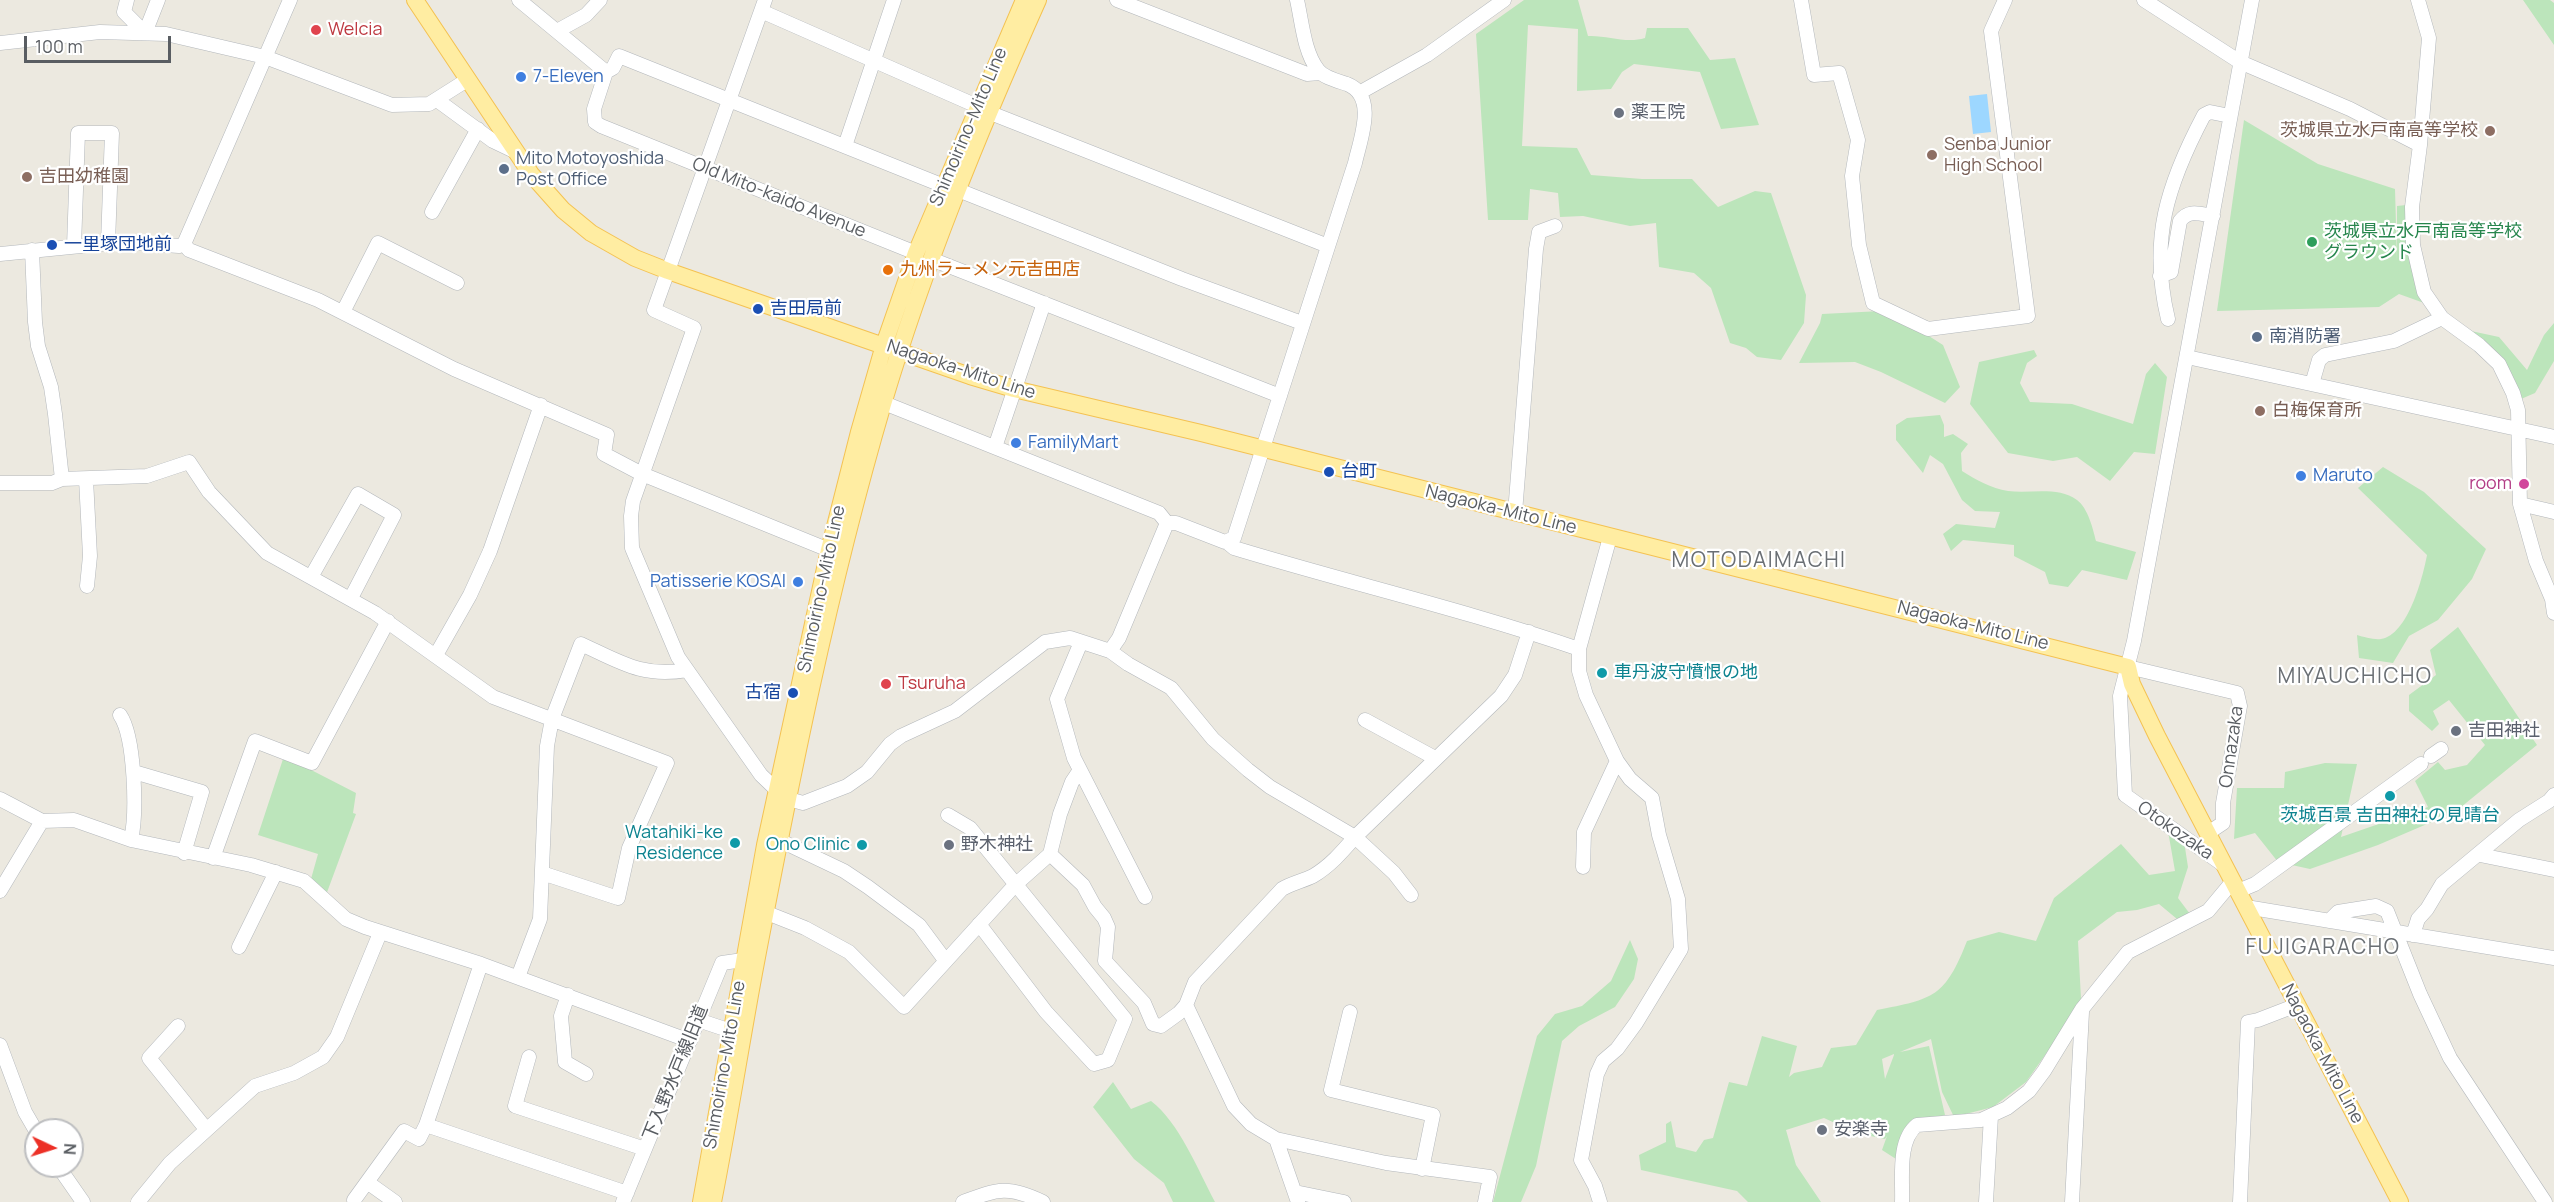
<!DOCTYPE html>
<meta charset="utf-8">
<style>
body{margin:0}
#map{position:relative;width:2554px;height:1202px;overflow:hidden;background:#ece9e0;font-family:Manrope,sans-serif}
canvas{display:block}
.north{position:absolute;left:24px;top:1118px;width:60px;height:60px;box-sizing:border-box;background:#fff;border:2px solid #bdbec0;border-radius:50%;rotate:94deg;font-size:16px;font-weight:700;line-height:24px;text-align:center;color:#595d62}
.north::after{content:'';display:block;margin:auto;width:21px;height:27px;background:#ec3026;clip-path:polygon(50% 0,100% 100%,50% 72%,0 100%)}
.scale{position:absolute;left:24px;top:36px;width:147px;height:27px;box-sizing:border-box;border:3px solid #595d62;border-top:0;padding-left:8px;font-size:18px;line-height:21px;white-space:nowrap;color:#595d62;-webkit-text-stroke:4px #fff;paint-order:stroke}
</style>
<div id="map">
<canvas width="2554" height="1202"></canvas>
<div class="north">N</div>
<div class="scale">100 m</div>
</div>
<script>
const ctx = document.querySelector('canvas').getContext('2d');
ctx.lineJoin = 'round';
function fillPath(path, color) { ctx.fillStyle = color; ctx.fill(path, 'evenodd'); }
function stroke(path, color, width, dash) { ctx.strokeStyle = color; ctx.lineWidth = width; ctx.lineCap = dash ? 'butt' : 'round'; ctx.setLineDash(dash || []); ctx.stroke(path); }
function drawText(font, color, halo, rows, align = 'center') {
  ctx.font = font + ' Manrope,"Noto Sans JP",sans-serif'; ctx.lineWidth = 4.5; ctx.setLineDash([]); ctx.textBaseline = 'middle'; ctx.strokeStyle = halo; ctx.fillStyle = color; for (const [text, x, y, turn = 0] of rows) {
    ctx.save(); ctx.translate(x, y); ctx.rotate((+turn || 0) * Math.PI / 180); ctx.textAlign = isNaN(turn) ? turn : align; if (halo) ctx.strokeText(text, 0, 0); ctx.fillText(text, 0, 0); ctx.restore();
  }
}
fillPath(new Path2D(`
 M1524,0H1578L1588,36C1607,35 1626,44 1645,38L1647,28H1688L1710,60L1735,58L1759,125L1721,129L1700,72L1634,64L1622,72L1611,89L1577,91L1578,29L1528,25L1522,146L1577,148L1591,175L1642,179H1692L1718,207L1755,191L1771,193L1806,295L1804,323L1781,360L1757,357L1746,348L1730,343L1711,288L1694,273L1659,267L1656,223L1630,226L1583,216L1560,217L1558,193L1530,189L1528,220H1488L1476,34Z
 M2523,0H2550L2554,3V45Z
 M2244,120L2318,164L2395,189L2397,261V206L2406,205L2424,303L2399,294L2379,307L2217,311Z
 M1881,311L1910,324L1943,345L1960,387L1945,403L1881,372L1855,362L1799,363L1820,323L1822,314Z
 M2554,323V361L2535,393L2521,399L2471,331L2499,337L2527,370L2544,335Z
 M2034,350L2037,356L2027,363L2020,383L2030,402L2072,404L2133,424L2146,374L2155,363L2167,377L2155,454L2134,452L2110,481L2077,457L2053,461L2008,453L1970,404L1979,362Z
 M1940,415L1944,425V437L1953,434L1968,444L1961,453L1962,471C1976,480 1991,488 2008,491C2030,494 2058,486 2077,500C2088,508 2093,529 2096,541L2136,552L2127,580L2082,570L2068,587L2049,584L2045,572L2014,556V545L1963,540L1951,551L1943,534L1956,524L1995,528L2000,512L1975,511L1962,500L1943,464L1930,455L1923,473L1896,440V425L1907,418Z
 M2383,467L2424,492L2486,549L2472,579L2438,620L2409,636L2393,663L2359,658L2357,635C2364,637 2374,640 2381,639C2408,635 2423,577 2427,555L2358,488Z
 M2458,627L2537,745L2455,812L2378,845L2310,869L2278,862L2255,833L2234,839L2237,788H2284L2285,772L2325,763L2357,764L2341,837L2428,807L2415,781L2438,762L2445,770L2467,765L2485,745L2449,700L2433,711L2439,724L2432,731L2409,711V695L2436,675L2430,650Z
 M284,756L356,793L353,813L356,814L326,895L311,879L318,854L258,835Z
 M2168,831L2184,841L2188,867L2178,898L2190,914L2177,919L2159,904L2137,910L2117,912L2078,941L2081,999L2055,1041L2026,1082L1993,1107L1954,1117L1942,1092L1931,1039L1900,1052L1929,1046L1945,1115L1908,1125L1896,1159L1882,1150L1887,1136L1885,1139L1857,1133L1824,1118L1786,1130L1796,1165L1821,1202H1748L1737,1191L1641,1170L1639,1155L1666,1142V1124L1671,1121L1676,1147L1696,1152L1704,1140L1713,1138L1729,1082L1747,1086L1762,1036L1797,1046L1789,1077L1794,1073L1822,1067L1831,1048L1856,1045L1877,1010C1934,999 1945,997 1967,941L1999,932L2036,941L2054,898L2121,844L2149,875L2175,871ZM1894,1054V1055L1885,1079L1882,1059Z
 M1630,940L1638,959L1634,979L1615,1007L1579,1026L1562,1041L1536,1166L1521,1202H1493L1537,1036L1555,1014L1582,1006L1611,981Z
 M1113,1082L1131,1109L1151,1101C1179,1122 1198,1170 1215,1202H1173L1164,1183L1134,1159L1093,1107Z`), '#bce5bb');
fillPath(new Path2D(`
 M1987,94L1991,132L1973,134L1969,96Z`), '#9dd7ff');
const minor = new Path2D(`
 M127,0L124,12L145,33L158,0
 M519,0L606,72L594,109L595,122L601,126L916,253
 M765,0L654,310L694,328L633,501L631,516L632,548L678,657L761,775L785,798L803,803L847,786L867,772L890,744L901,736L955,711L1045,642L1070,638L1110,651L1119,638L1167,523H1176L1225,542L1234,538L1355,163C1360,140 1378,96 1347,84C1338,81 1324,78 1318,70C1304,52 1302,22 1297,0
 M1117,0L1307,74L1320,73
 M1801,0L1814,75L1839,73L1858,140L1852,176L1859,245L1873,303L1928,329L2028,316L1991,31L2005,0
 M2144,0L2240,62L2350,109L2420,145
 M2418,0L2429,38L2420,145L2412,207L2413,245L2424,292L2442,318L2479,345L2499,364L2513,393L2518,410L2520,504L2536,561L2552,599L2554,613
 M761,11L977,106
 M557,31L586,15L600,0
 M0,43L100,32L166,34L265,57L392,105L429,104L467,80
 M606,72L613,68L619,56L944,186
 M1359,93L1427,55L1504,0
 M437,100L493,141L516,152
 M988,112L1328,246
 M845,146L894,0
 M958,190L1182,279L1302,323
 M432,212L478,129
 M184,244L189,250L318,300L454,369L607,435L604,454L642,474L829,550
 M74,246L78,133H112L108,243
 M32,250L35,322L38,346L51,387L55,414L62,479
 M0,254L121,242L179,246L184,244L290,0
 M931,259L1280,396
 M2160,276L2171,272L2180,221C2189,209 2200,214 2213,216
 M343,312L378,243L457,283
 M2168,319C2149,240 2167,185 2204,115L2210,112L2230,116
 M2187,357L2554,437
 M2312,384L2319,360L2325,355L2394,341L2442,318
 M884,403L1159,513L1167,523
 M995,447L1044,303
 M86,479L90,556L87,586
 M0,483H52L62,479L147,476L189,462L209,492L267,553L375,613L493,697L667,763L629,848L618,898L542,873
 M2520,504L2554,512
 M1515,513L1536,249L1539,232L1555,226
 M1228,543L1234,548C1349,583 1466,610 1579,649
 M311,577L358,494L394,515L351,598
 M1081,642L1057,699L1074,758L1145,897
 M1110,651L1128,664L1171,688L1213,739L1248,770L1270,787L1355,837L1394,873L1411,895
 M436,655L470,595L490,551L541,405
 M2128,667L2237,693L2240,706L2223,803V823L2208,833
 M120,715C135,737 137,813 131,840
 M1365,720L1435,758
 M2431,756L2441,749
 M134,772L202,792L184,853
 M0,799L42,821L74,820L131,840L251,865L304,881L346,919L365,927L481,964L690,1041
 M948,815L970,828L1125,1019L1108,1060L1094,1064L1046,1012L979,924
 M781,841L844,871L868,887L919,925L945,960
 M1050,854L1083,885L1095,907L1104,918L1108,927L1105,961L1144,1003L1153,1024L1161,1026L1179,1013L1186,1005L1195,982L1282,889C1292,883 1303,881 1313,876C1330,866 1342,852 1355,837L1501,696L1515,675L1529,632
 M2480,855L2554,870
 M213,858L255,741L312,763L388,621
 M2222,864L2125,795L2120,696L2134,641L2252,0
 M1583,867L1584,832L1617,761
 M0,891L42,821
 M2238,891L2255,884L2421,764
 M2246,907L2554,958
 M767,913L805,928L849,952L904,1007L1015,885L1050,854L1060,814L1072,782L1080,770
 M2329,921L2338,912L2376,906L2387,911L2420,994L2450,1058L2545,1202
 M2413,935L2418,919L2427,909L2442,884L2519,820L2549,801L2554,795
 M239,947L276,872
 M481,964L426,1125L627,1193
 M518,977L540,919L547,746L552,719L581,644C620,662 643,678 687,670
 M568,995L561,1016L565,1062L586,1074
 M1186,1005L1234,1106L1251,1124L1276,1139L1386,1163L1490,1177L1485,1202
 M1350,1012L1331,1090L1433,1115L1422,1169
 M698,1020L731,1031
 M178,1026L149,1058L206,1129
 M0,1045L25,1112L36,1131
 M529,1057L515,1106L645,1149
 M1276,1139L1298,1202
 M58,1166L83,1202
 M367,1182L395,1202
 M1295,1192L1344,1202
 M354,1200L404,1131L419,1139L426,1125
 M138,1202L170,1163L255,1086L294,1073L323,1057L337,1037L380,933
 M623,1202L722,963L743,960
 M963,1202C998,1189 1008,1185 1043,1202
 M1600,1202L1595,1186L1581,1160L1597,1074L1603,1061L1617,1049L1636,1023L1681,949L1678,899L1659,835L1652,798L1630,779L1617,761L1586,695L1579,671V649L1610,537
 M1902,1202C1903,1179 1897,1141 1917,1125L1981,1120L2007,1108L2029,1091L2044,1071L2082,1009L2128,952L2208,911L2233,881
 M1986,1202L1991,1116
 M2072,1202L2082,1012
 M2240,1202L2248,1022L2258,1020L2297,1005`);
const major = new Path2D(`
 M415,0L531,174L563,210L591,233L635,258L668,271L970,376L1014,389L1201,433L2128,667L2132,684L2157,736L2400,1202
 M701,1202L765,845L829,550L859,432L884,345L916,253L1024,0
 M713,1202C728,1126 740,1049 754,973C790,783 828,591 883,404C924,266 979,132 1038,0`);
stroke(minor, '#b3b7bb', 15);
stroke(major, '#f4c252', 18);
stroke(minor, '#fff', 14);
stroke(major, '#ffeda2', 16);
for (const [x, y, r, color] of [
 [316,30,6,"#e0444e"],
 [521,77,6,"#3f7fe0"],
 [1619,113,6,"#6b7280"],
 [2490,131,6,"#8d6e63"],
 [1932,155,6,"#8d6e63"],
 [504,169,6,"#5c6f8a"],
 [27,177,6,"#8d6e63"],
 [2312,242,6,"#2e9e5b"],
 [52,245,6,"#1a4fb4"],
 [888,270,6,"#e8710a"],
 [758,309,6,"#1a4fb4"],
 [2257,337,6,"#5c6f8a"],
 [2260,411,6,"#8d6e63"],
 [1016,443,6,"#3f7fe0"],
 [1329,472,6,"#1a4fb4"],
 [2301,476,6,"#3f7fe0"],
 [2524,484,6,"#d1479c"],
 [798,582,6,"#3f7fe0"],
 [1602,673,6,"#0f9aa8"],
 [886,684,6,"#e0444e"],
 [793,693,6,"#1a4fb4"],
 [2456,731,6,"#6b7280"],
 [2390,796,6,"#0f9aa8"],
 [735,843,6,"#0f9aa8"],
 [862,845,6,"#0f9aa8"],
 [949,845,6,"#6b7280"],
 [1822,1130,6,"#6b7280"]
]) { const dot = new Path2D(); dot.arc(x, y, r, 0, 2 * Math.PI); ctx.fillStyle = color; ctx.fill(dot); stroke(dot, '#fff', 2); }
drawText('18px', '#be3a42', '#fff', [
 ["Welcia",328,30],
 ["Tsuruha",898,684]
], 'left');
drawText('18px', '#366cbe', '#fff', [
 ["7-Eleven",533,77],
 ["FamilyMart",1028,443],
 ["Maruto",2313,476],
 ["Patisserie KOSAI",786,582,"right"]
], 'left');
drawText('18px', '#5b616d', '#fff', [
 ["薬王院",1631,113],
 ["吉田神社",2468,731],
 ["野木神社",961,845],
 ["安楽寺",1834,1130]
], 'left');
drawText('18px', '#595d62', '#fff', [
 ["Shimoirino-Mito Line",969,127,-67],
 ["Old Mito-kaido Avenue",779,198,22],
 ["Nagaoka-Mito Line",961,370,18],
 ["Nagaoka-Mito Line",1501,510,14],
 ["Shimoirino-Mito Line",822,589,-78],
 ["Nagaoka-Mito Line",1973,626,14],
 ["Onnazaka",2232,747,-82],
 ["Otokozaka",2175,831,35],
 ["Nagaoka-Mito Line",2322,1054,62],
 ["Shimoirino-Mito Line",725,1065,-80],
 ["下入野水戸線旧道",676,1073,-68]
]);
drawText('18px', '#785e54', '#fff', [
 ["茨城県立水戸南高等学校",2478,131,"right"],
 ["Senba Junior",1944,145],
 ["High School",1944,166],
 ["吉田幼稚園",39,177],
 ["白梅保育所",2272,411]
], 'left');
drawText('18px', '#4e5e75', '#fff', [
 ["Mito Motoyoshida",516,159],
 ["Post Office",516,180],
 ["南消防署",2269,337]
], 'left');
drawText('18px', '#27864d', '#fff', [
 ["茨城県立水戸南高等学校",2324,232],
 ["グラウンド",2324,253]
], 'left');
drawText('18px', '#164399', '#fff', [
 ["一里塚団地前",64,245],
 ["吉田局前",770,309],
 ["台町",1341,472],
 ["古宿",781,693,"right"]
], 'left');
drawText('18px', '#c56008', '#fff', [
 ["九州ラーメン元吉田店",900,270]
], 'left');
drawText('18px', '#b23c85', '#fff', [
 ["room",2512,484]
], 'right');
drawText('18px', '#0d838f', '#fff', [
 ["車丹波守憤恨の地",1614,673,"left"],
 ["茨城百景 吉田神社の見晴台",2390,816,"center"],
 ["Watahiki-ke",723,833],
 ["Residence",723,854],
 ["Ono Clinic",850,845]
], 'right');
ctx.letterSpacing = '1.5px';
drawText('21px', '#6a6f74', '#fff', [
 ["MOTODAIMACHI",1759,561],
 ["MIYAUCHICHO",2355,677],
 ["FUJIGARACHO",2323,948]
]);
ctx.letterSpacing = '0px';
</script>
